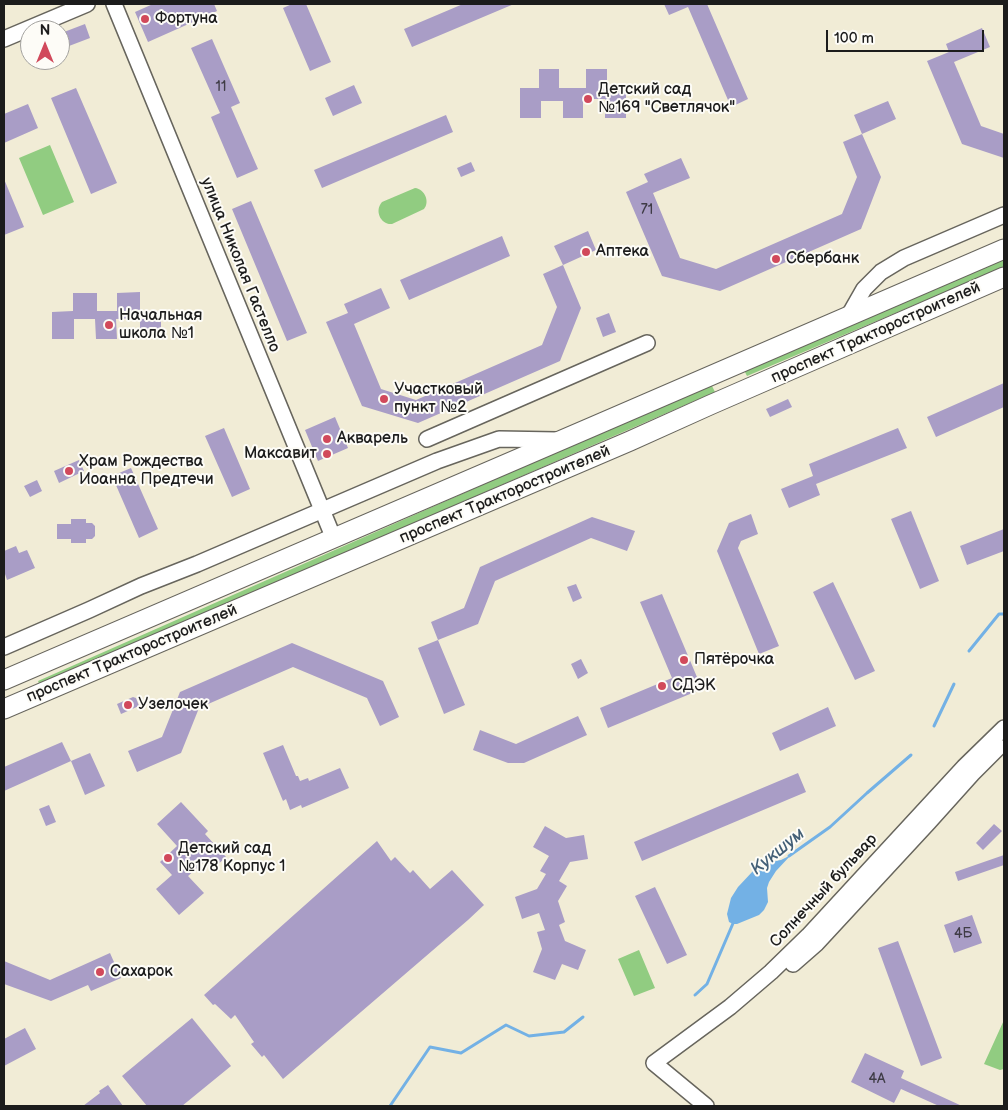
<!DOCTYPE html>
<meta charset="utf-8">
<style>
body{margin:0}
#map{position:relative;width:1008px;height:1110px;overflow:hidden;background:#f1ecd6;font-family:"Balsamiq Sans",sans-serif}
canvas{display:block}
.frame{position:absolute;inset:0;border:5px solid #1c1c1c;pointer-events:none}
.north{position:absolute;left:20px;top:20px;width:50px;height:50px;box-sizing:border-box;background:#fdfcf7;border:1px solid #a3a29f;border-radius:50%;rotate:0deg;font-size:14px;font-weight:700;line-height:20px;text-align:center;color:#1c1c1c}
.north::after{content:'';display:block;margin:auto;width:18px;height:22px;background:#d1495b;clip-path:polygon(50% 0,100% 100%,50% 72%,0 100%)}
.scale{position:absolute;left:826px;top:30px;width:158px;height:22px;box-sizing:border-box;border:2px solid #1c1c1c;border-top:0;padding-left:6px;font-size:15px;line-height:18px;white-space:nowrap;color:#1c1c1c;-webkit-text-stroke:4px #fdfcf7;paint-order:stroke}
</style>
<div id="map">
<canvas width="1008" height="1110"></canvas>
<div class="frame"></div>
<div class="north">N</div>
<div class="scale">100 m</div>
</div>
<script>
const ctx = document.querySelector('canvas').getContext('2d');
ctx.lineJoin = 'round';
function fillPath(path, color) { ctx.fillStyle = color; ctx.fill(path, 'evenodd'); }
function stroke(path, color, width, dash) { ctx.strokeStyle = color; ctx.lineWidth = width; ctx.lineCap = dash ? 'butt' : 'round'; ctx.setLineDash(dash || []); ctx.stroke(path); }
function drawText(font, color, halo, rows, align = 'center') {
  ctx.font = font + ' "Balsamiq Sans",sans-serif'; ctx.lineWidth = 4; ctx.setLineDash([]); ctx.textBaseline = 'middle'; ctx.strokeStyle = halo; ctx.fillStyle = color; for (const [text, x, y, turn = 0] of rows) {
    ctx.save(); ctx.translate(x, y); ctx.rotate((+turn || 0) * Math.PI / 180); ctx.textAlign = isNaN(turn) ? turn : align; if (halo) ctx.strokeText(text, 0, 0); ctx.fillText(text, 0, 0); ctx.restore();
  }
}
fillPath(new Path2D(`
 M50,145L74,202L43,215L19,158Z
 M415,188C425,189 430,202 424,209L392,224C381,225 374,211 382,202Z
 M1004,259V267L747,376L744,370Z
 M711,384L715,392L40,686L38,681Z
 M639,950L655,988L634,996L618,959Z
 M1004,1020V1069L1000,1070L984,1064Z`), '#91cc81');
fillPath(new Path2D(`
 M791,855L776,871L769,882L767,888L768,902L764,910L759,915L737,924H733L729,922L727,914L731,898L738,887L753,871L768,862L781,860Z`), '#73b1e5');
stroke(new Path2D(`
 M969,651L999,614H1004
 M934,726L954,684
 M789,856L830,827L867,793L911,755
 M695,995L707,984L734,921
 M390,1106L430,1047L461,1053L506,1025L529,1036L564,1032L583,1017`), '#73b1e5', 3);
fillPath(new Path2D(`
 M153,4H214L217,11L213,13L214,14L193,23V22L148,42L135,12Z
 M292,4H306L331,62L310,71L283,8Z
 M463,4H514L412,47L404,29Z
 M664,4H707L748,99L731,107L688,7L669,15Z
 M85,24L90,38L69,46L64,32Z
 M982,28L990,47L954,62L981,126L1004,134V158L962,144L927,61L949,52L946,44Z
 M212,39L240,103L231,107L258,169L237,178L211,117L220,113L191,48Z
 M539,69H559V88H586V69H607V88H626V118H605V99H583V118H563V101H541V118H520V88H539Z
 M354,85L362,103L333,116L325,98Z
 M76,88L117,183L91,194L51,98Z
 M888,101L896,119L862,134L854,115Z
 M28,104L38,128L4,143V114Z
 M446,115L453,132L322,188L314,170Z
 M862,134L881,177L861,229L720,291L662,276L626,192L648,182L644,174L681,158L690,178L653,193L680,258L716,269L842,214L857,177L843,142Z
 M471,162L475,171L461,177L457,168Z
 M4,179L24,227L4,235Z
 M251,201L307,333L287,341L232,209Z
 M588,231L596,250L563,265L554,246Z
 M502,236L510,256L409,300L400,280Z
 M563,265L581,308L560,361L418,423L362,406L326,322L348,313L344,304L381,288L390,308L354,324L381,389L416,400L542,345L557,307L543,274Z
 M140,292V312L161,311V338H140V318L116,319L117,339H96L95,319H74V339H52V312L73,311V293H97V311H117V293Z
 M609,313L616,332L603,337L596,318Z
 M1004,383V407L936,437L927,417Z
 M788,399L792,407L770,417L766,409Z
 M335,417L348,448L318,461L305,430Z
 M224,428L250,489L232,497L205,436Z
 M898,428L907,448L816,484L820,495L789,508L781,489L813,476L809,464Z
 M79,460L84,471L59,483L54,471Z
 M131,468L158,529L139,538L112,476Z
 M37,480L42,491L30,497L24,486Z
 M911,511L939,581L920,589L891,519Z
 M751,514L758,534L741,541L738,548L779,646L759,654L717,551L729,523Z
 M592,517L635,531L627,551L591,538L495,581L478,624L438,640L431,622L464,608L480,567Z
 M71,519H86V523H92L95,526V536L92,539H86V543H71V539H57V524H71Z
 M1004,529V551L967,565L960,546Z
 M16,546L19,553L27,550L35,568L7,580L4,571V551Z
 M833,582L875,671L855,680L813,592Z
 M576,584L582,598L573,602L567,587Z
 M662,594L702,689L608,728L600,708L672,678L640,602Z
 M438,640L465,705L444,714L418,648Z
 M292,643L383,681L399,717L380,726L367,698L293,667L199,708L181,753L137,772L128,751L162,737L180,692Z
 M581,659L588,673L578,679L571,664Z
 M133,697L136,698L139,706L121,714L117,704Z
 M828,707L836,726L780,751L772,733Z
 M578,716L587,735L524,763H508L473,750L480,730L516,744Z
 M62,742L71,761L4,791V767Z
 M283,745L296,776H298L300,781L308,778L309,781L340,768L349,788L302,808L301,805L290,810L286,799L283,801L263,753Z
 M90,753L105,786L85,795L71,761Z
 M798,773L806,792L642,861L634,842Z
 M181,802L208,831L205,834L226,857L213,869L205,861L188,876L204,893L179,915L156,889L172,875L160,862L177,846L157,824Z
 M49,805L56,822L46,826L39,809Z
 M994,824L1002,831L983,850L976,843Z
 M545,826L566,838L584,835L588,859L570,862L559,881L567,886L558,901L565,922L559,925L565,941L586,950L578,970L562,964L555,980L533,972L542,949L537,932L545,930L539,913L522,919L515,897L537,889L546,874L540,871L549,856L533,847Z
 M377,841L391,861L395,857L410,873L413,870L430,889L452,870L484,905L468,920L283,1079L264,1055L262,1057L251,1044L254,1042L235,1015L231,1019L215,1004L213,1005L204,995Z
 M1004,855V865L958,881L955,872Z
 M655,887L687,955L667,964L635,896Z
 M972,915L982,943L954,953L944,925Z
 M898,941L942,1058L921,1066L878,948Z
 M110,953L121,978L91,991L88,985L51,1001L4,984V961L50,980Z
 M192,1018L231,1066L182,1106H147L122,1076Z
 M25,1028L36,1049L4,1066V1039Z
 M865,1053L904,1071L901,1078L962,1106H939L901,1089L894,1103L851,1082Z
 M108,1085L123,1106H83L100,1093L99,1091Z`), '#a99dc6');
const minor = new Path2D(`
 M114,4L334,539
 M4,39L87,4
 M848,317L864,289L881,272L904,258L1004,215
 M427,439L647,343
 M4,647L89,610L141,586L197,564L437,461L499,439L557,440
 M793,964L817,943L929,822L972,774L999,747
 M706,1106L654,1063L730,1007L771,972L808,936L964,767L1004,728`);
const major = new Path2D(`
 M4,680C337,537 671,393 1004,249
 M4,709L630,441L710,405L1004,277`);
stroke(minor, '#67655d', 18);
stroke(major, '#67655d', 21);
stroke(minor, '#fff', 15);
stroke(major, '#fff', 19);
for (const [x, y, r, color] of [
 [145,19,5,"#d1495b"],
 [588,99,5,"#d1495b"],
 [586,252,5,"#d1495b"],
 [776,259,5,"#d1495b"],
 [109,325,5,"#d1495b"],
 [384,399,5,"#d1495b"],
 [327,439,5,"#d1495b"],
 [327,454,5,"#d1495b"],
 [69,471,5,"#d1495b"],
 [684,660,5,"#d1495b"],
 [662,686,5,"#d1495b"],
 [128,705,5,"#d1495b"],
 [168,858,5,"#d1495b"],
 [100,972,5,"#d1495b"]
]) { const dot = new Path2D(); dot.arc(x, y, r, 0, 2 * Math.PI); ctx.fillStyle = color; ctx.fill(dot); stroke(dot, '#fdfcf7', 2); }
drawText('14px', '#3f3c46', null, [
 ["11",221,87],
 ["71",647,210],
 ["4Б",963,934],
 ["4А",877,1079]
]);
drawText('16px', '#1c1c1c', '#fdfcf7', [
 ["Фортуна",155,19],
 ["Детский сад",598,90],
 ["№169 \"Светлячок\"",598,108],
 ["Аптека",596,252],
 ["Сбербанк",786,259],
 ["Начальная",119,316],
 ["школа №1",119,334],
 ["Участковый",394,390],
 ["пункт №2",394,408],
 ["Акварель",337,439],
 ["Максавит",317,454,"right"],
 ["Храм Рождества",79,462],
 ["Иоанна Предтечи",79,480],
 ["Пятёрочка",694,660],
 ["СДЭК",672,686],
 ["Узелочек",138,705],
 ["Детский сад",178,849],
 ["№178 Корпус 1",178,867],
 ["Сахарок",110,972]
], 'left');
drawText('16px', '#1c1c1c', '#fdfcf7', [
 ["улица Николая Гастелло",240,265,68],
 ["проспект Тракторостроителей",876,333,-24],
 ["проспект Тракторостроителей",505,495,-23],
 ["проспект Тракторостроителей",132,654,-23],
 ["Солнечный бульвар",824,891,-47]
]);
drawText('italic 18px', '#435f76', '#fdfcf7', [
 ["Кукшум",778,852,-39]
]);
</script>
